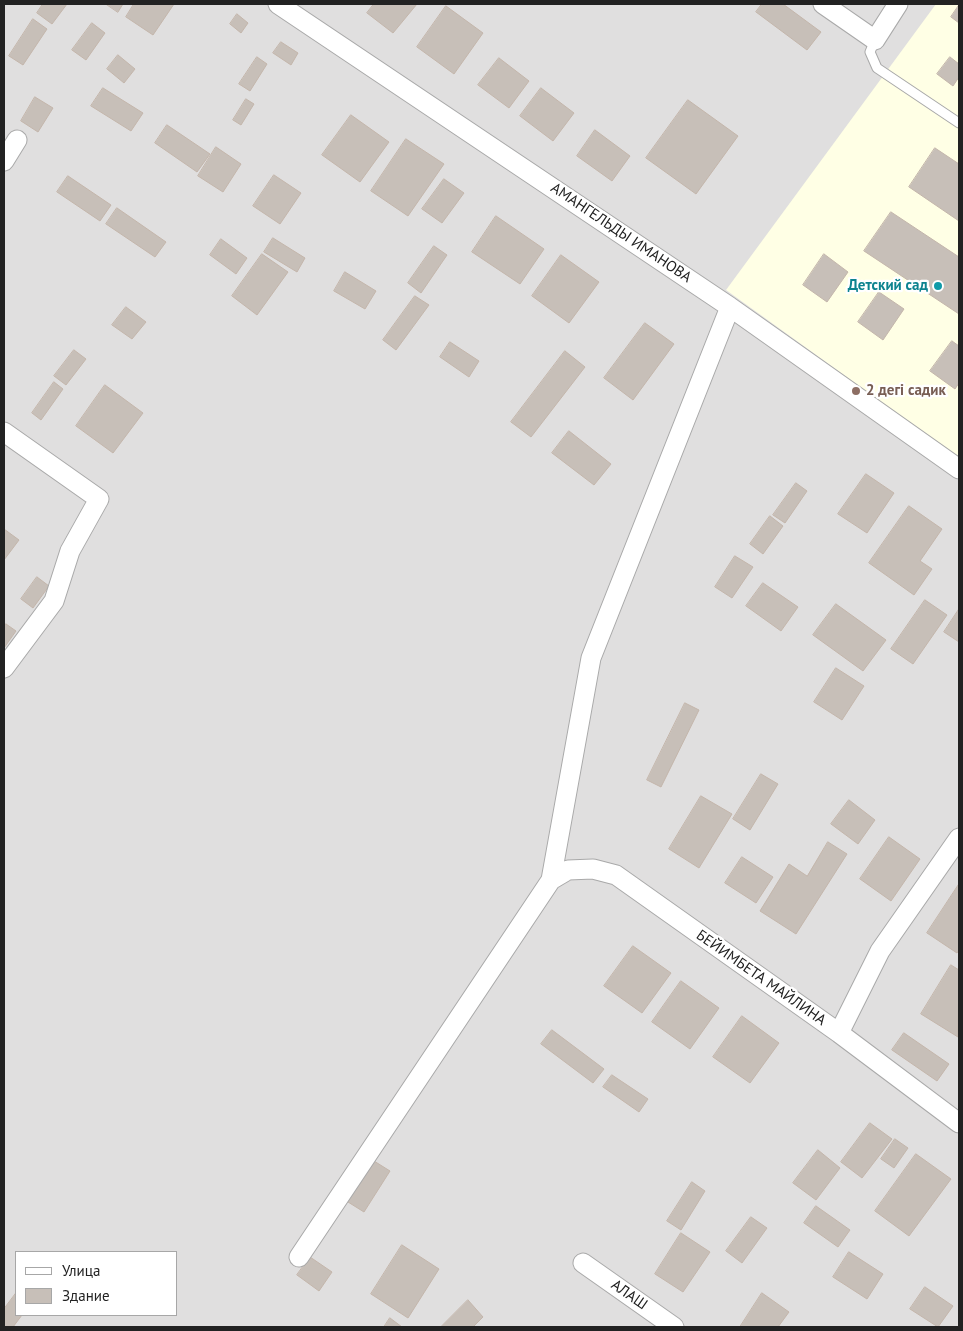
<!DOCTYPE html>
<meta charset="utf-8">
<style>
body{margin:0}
#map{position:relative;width:963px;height:1331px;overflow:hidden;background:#f2efe9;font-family:"PT Sans",sans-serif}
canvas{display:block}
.frame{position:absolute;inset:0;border:5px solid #222;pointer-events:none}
.legend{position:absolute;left:15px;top:1251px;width:162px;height:65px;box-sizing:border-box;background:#fff;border:1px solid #a7a7a7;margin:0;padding:6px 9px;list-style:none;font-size:15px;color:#222}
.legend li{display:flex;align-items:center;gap:10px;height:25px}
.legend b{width:25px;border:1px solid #a7a7a7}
</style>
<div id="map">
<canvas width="963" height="1331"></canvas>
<div class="frame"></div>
<ul class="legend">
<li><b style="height:6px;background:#fff"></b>Улица</li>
<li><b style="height:14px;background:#c7bfb8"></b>Здание</li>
</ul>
</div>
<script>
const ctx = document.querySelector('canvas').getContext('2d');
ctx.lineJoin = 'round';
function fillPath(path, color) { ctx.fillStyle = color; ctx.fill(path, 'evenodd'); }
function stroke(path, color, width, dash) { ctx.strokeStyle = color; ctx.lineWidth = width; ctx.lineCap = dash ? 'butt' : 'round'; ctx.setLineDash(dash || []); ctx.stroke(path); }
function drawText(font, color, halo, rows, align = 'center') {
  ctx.font = font + ' "PT Sans",sans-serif'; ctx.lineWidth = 4.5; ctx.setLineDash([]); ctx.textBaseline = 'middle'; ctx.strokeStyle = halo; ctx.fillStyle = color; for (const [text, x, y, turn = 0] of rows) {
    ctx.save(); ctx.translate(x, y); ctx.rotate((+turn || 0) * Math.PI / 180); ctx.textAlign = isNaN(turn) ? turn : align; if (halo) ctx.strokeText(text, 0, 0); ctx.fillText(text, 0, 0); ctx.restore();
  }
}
fillPath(new Path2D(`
 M4,4H959V1327H4ZM16,1252H176V1315H16Z`), '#e0dfdf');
fillPath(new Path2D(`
 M936,4H959V458L726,290Z`), '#ffffe5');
const building = new Path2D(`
 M43,4H67L52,24L37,13Z
 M106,4H123L118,12Z
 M134,4H174L153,35L126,17Z
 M374,4H417L393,33L367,13Z
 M762,4H783L821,32L807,50L756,12Z
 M959,5V23L951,17Z
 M446,6L483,33L454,74L417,47Z
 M237,14L248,23L241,33L230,24Z
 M33,19L47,29L23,65L9,56Z
 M92,23L105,33L86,60L72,50Z
 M281,42L298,53L291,65L273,53Z
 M118,55L135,69L124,83L107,69Z
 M257,57L267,64L250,91L239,84Z
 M950,57L959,64V77L953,86L937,74Z
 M499,58L529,81L509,108L478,85Z
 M103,88L143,113L131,131L91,106Z
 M541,88L574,113L553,141L520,116Z
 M35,97L53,108L38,132L21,121Z
 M246,99L254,104L241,125L233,120Z
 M688,100L738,136L696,194L646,158Z
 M351,115L389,142L360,182L322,155Z
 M167,125L210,154L197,172L155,143Z
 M595,130L630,156L612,181L577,156Z
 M406,139L444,164L408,216L371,191Z
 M216,147L241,164L223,192L198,176Z
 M935,148L959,164V221L909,187Z
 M274,175L301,193L280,224L253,206Z
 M68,176L111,205L100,221L57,192Z
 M444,179L464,193L442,223L422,209Z
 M117,208L166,242L155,257L106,224Z
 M891,212L959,257V314L864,251Z
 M496,216L544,249L520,284L472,252Z
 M273,238L305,258L297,272L264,252Z
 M221,239L247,258L236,274L210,255Z
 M434,246L447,255L421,293L408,283Z
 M262,254L288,272L257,315L232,296Z
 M824,254L848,272L827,302L803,285Z
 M561,255L599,282L569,323L532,296Z
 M345,272L376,291L365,309L334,291Z
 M879,292L904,309L883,340L858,322Z
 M415,296L429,305L396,350L383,340Z
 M126,307L146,322L132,339L112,325Z
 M645,323L674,344L633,400L604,378Z
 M952,341L959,346V383L955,389L930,371Z
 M450,342L479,361L469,377L440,357Z
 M74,350L86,359L66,385L54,376Z
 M565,351L585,367L531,437L511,422Z
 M54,382L63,389L41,420L32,413Z
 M105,385L143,413L113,453L76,426Z
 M569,431L611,464L594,485L552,453Z
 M866,474L894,493L867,533L838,514Z
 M796,483L807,491L785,523L773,515Z
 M909,506L942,529L920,561L932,569L914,595L869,563Z
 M770,516L783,526L763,554L750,544Z
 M4,529L19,540L4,560Z
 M735,556L753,567L732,598L715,587Z
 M37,577L49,586L33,608L21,599Z
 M763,583L798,607L781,631L746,606Z
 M925,600L947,615L913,664L891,649Z
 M836,604L886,640L863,671L813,635Z
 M959,609V642L944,632Z
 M6,624L16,631L4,648V627Z
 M836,668L864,686L842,720L814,702Z
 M685,703L699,710L661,787L647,780Z
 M761,774L778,784L750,830L733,819Z
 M701,796L732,814L699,868L669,849Z
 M849,800L875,820L858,844L831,824Z
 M889,837L920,859L891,901L860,879Z
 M828,842L847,854L796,934L760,911L789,864L807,876Z
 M742,857L773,877L756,903L725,883Z
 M959,884V950L957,953L927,933Z
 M633,946L671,973L642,1013L604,986Z
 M951,965L959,970L958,1037L921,1014Z
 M681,981L719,1008L690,1049L652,1022Z
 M742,1016L779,1043L750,1083L713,1057Z
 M552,1030L604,1069L593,1083L541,1044Z
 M904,1033L949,1064L937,1081L892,1050Z
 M612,1075L648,1099L639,1112L603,1087Z
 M870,1123L892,1139L862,1178L841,1162Z
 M895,1139L908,1148L894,1168L881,1159Z
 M818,1150L840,1168L816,1200L793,1183Z
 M916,1154L951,1179L909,1236L875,1211Z
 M374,1161L390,1171L364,1212L348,1202Z
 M692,1182L705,1191L681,1230L667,1221Z
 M816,1206L850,1230L838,1247L804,1223Z
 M751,1217L767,1228L742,1263L726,1251Z
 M681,1233L710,1252L683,1292L655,1274Z
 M402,1245L439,1269L408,1318L371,1294Z
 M849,1252L883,1274L867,1299L833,1277Z
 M310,1257L332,1272L319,1291L297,1275Z
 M925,1287L953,1306L938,1327L910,1309Z
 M16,1293V1315H22L13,1327H4V1309Z
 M762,1293L789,1312L778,1327H740Z
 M468,1300L483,1317L473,1327H441Z
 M390,1318L402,1327H384Z`);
fillPath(building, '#c7bfb8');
stroke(building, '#c4b6ab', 1);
const lane = new Path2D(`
 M875,40L870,52L877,68L959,123`);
const street = new Path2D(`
 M278,4L730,307L959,469
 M823,4L875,40L898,4
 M4,161L17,140
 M4,432L99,499L70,551L54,601L4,668
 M551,880L568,870L593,869L616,875L839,1033L959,1123
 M839,1033L880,951L959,838
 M299,1257L551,880L591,658L730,307
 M583,1263L674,1327`);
stroke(lane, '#a9a9a9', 11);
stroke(street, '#a9a9a9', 21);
stroke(lane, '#fff', 9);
stroke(street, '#fff', 19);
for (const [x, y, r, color] of [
 [938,286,5,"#0f9aa8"],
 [856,391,5,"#8d6e63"]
]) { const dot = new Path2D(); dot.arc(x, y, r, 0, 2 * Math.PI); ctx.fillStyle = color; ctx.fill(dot); stroke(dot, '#fff', 2); }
drawText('15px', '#222', '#fff', [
 ["АМАНГЕЛЬДЫ ИМАНОВА",621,233,34],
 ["БЕЙИМБЕТА МАЙЛИНА",761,978,35],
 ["АЛАШ",629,1295,35]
]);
drawText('bold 15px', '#0d838f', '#fff', [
 ["Детский сад",928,286]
], 'right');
drawText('bold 15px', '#785e54', '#fff', [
 ["2 дегі садик",866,391]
], 'left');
</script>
